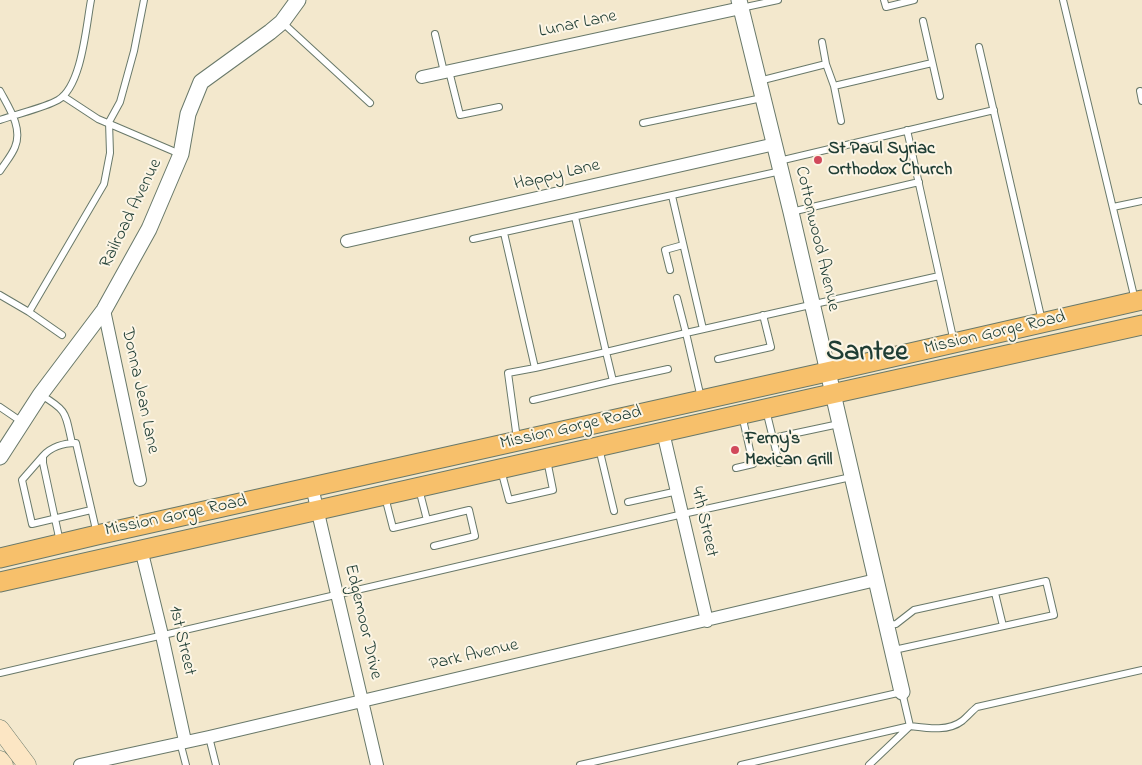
<!DOCTYPE html>
<style>
body{margin:0}
canvas{display:block;background:#f3e8cd}
</style>
<canvas width="1142" height="765"></canvas>
<script>
const ctx = document.querySelector('canvas').getContext('2d');
ctx.lineJoin = 'round';
function stroke(path, color, width, dash) { ctx.strokeStyle = color; ctx.lineWidth = width; ctx.lineCap = dash ? 'butt' : 'round'; ctx.setLineDash(dash || []); ctx.stroke(path); }
function drawText(font, color, halo, rows, align = 'center') {
  ctx.font = font + ' "Indie Flower",sans-serif'; ctx.lineWidth = 4; ctx.setLineDash([]); ctx.textBaseline = 'middle'; ctx.strokeStyle = halo; ctx.fillStyle = color; for (const [text, x, y, turn = 0] of rows) {
    ctx.save(); ctx.translate(x, y); ctx.rotate((+turn || 0) * Math.PI / 180); ctx.textAlign = isNaN(turn) ? turn : align; if (halo) ctx.strokeText(text, 0, 0); ctx.fillText(text, 0, 0); ctx.restore();
  }
}
const service = new Path2D(`
 M884,0L886,7L914,0
 M1063,0L1135,300
 M741,8L778,0
 M923,21L940,96
 M283,23L370,103
 M435,34L444,72
 M822,42L826,64L834,86L841,121
 M979,47L1042,321
 M449,71L460,115L499,107
 M759,81L826,64
 M834,86L932,63
 M0,91C9,108 23,128 15,147C12,155 5,163 0,171
 M1140,91L1142,101
 M63,96L98,119L180,154
 M0,120C16,114 44,108 58,100C82,86 86,26 91,0
 M109,122L120,102L134,51L144,0
 M643,123L762,98
 M907,130L954,342
 M779,161L994,110
 M672,196L703,329
 M1113,207L1142,201
 M791,212L919,182
 M575,217L606,352L686,333L677,298
 M504,233L535,368L606,352L613,381L533,400
 M473,239L781,171
 M670,270L665,250L683,245
 M0,295L29,312
 M62,335L29,312L104,184L110,153L109,122
 M718,359L771,347L763,315
 M613,381L668,369
 M41,395C68,411 65,413 72,443
 M701,398L686,333L939,276
 M0,407L22,422
 M766,410L779,463
 M773,438L839,424
 M517,439L508,373L535,368
 M599,448L614,511
 M43,456L22,480L32,524L91,510
 M736,468L753,464L742,415
 M501,470L509,500L553,490L547,460
 M419,489L427,520
 M385,497L393,528L469,510L475,536L434,546
 M628,502L678,491
 M60,542L43,463V456C51,447 64,443 76,443L97,534
 M995,593L1003,626
 M888,625L896,624L914,610L1046,581L1054,615L894,650
 M0,673L683,514L851,477
 M209,737L216,765
 M180,742L186,765
 M580,765L902,692L910,726
 M741,765L910,726C926,728 948,732 962,721C967,717 972,711 977,707L1142,670
 M869,765L910,726`);
const minor = new Path2D(`
 M422,77L741,8
 M347,241L775,144
 M104,310L140,480
 M663,432L707,621
 M312,487L377,765
 M141,549L161,631L185,741
 M80,765L209,737L876,580`);
const tertiary = new Path2D(`
 M739,0L791,212L902,692
 M0,457L40,395L104,310L149,229L181,154L188,114L201,82L270,32L282,22L298,0`);
const secondary = new Path2D(`
 M0,729L27,765
 M0,760L4,765`);
const primary = new Path2D(`
 M0,558L97,535L849,367L1142,300
 M0,582L818,397L1142,325`);
stroke(service, '#69796a', 8);
stroke(minor, '#69796a', 14);
stroke(tertiary, '#69796a', 17);
stroke(secondary, '#69796a', 19);
stroke(primary, '#69796a', 21);
stroke(service, '#fff', 6);
stroke(minor, '#fff', 12);
stroke(tertiary, '#fff', 15);
stroke(secondary, '#fce6c4', 18);
stroke(primary, '#f7c06b', 19);
for (const [x, y, r, color] of [
 [818,160,5,"#d1495b"],
 [735,450,5,"#d1495b"]
]) { const dot = new Path2D(); dot.arc(x, y, r, 0, 2 * Math.PI); ctx.fillStyle = color; ctx.fill(dot); stroke(dot, '#fcf5e5', 2); }
drawText('18px', '#1f3d34', '#fcf5e5', [
 ["Lunar Lane",578,25,-12],
 ["Happy Lane",557,176,-13],
 ["Railroad Avenue",132,214,-64],
 ["Cottonwood Avenue",816,239,77],
 ["Mission Gorge Road",995,334,-13],
 ["Donna Jean Lane",139,391,78],
 ["Mission Gorge Road",571,429,-13],
 ["Mission Gorge Road",176,517,-12],
 ["4th Street",703,522,77],
 ["Edgemoor Drive",362,622,77],
 ["1st Street",181,641,77],
 ["Park Avenue",474,656,-13]
]);
drawText('bold 18px', '#1f3d34', '#fcf5e5', [
 ["St Paul Syriac",828,150],
 ["Orthodox Church",828,171],
 ["Ferny's",745,440],
 ["Mexican Grill",745,461]
], 'left');
drawText('bold 28px', '#1f3d34', '#fcf5e5', [
 ["Santee",867,354]
]);
</script>
